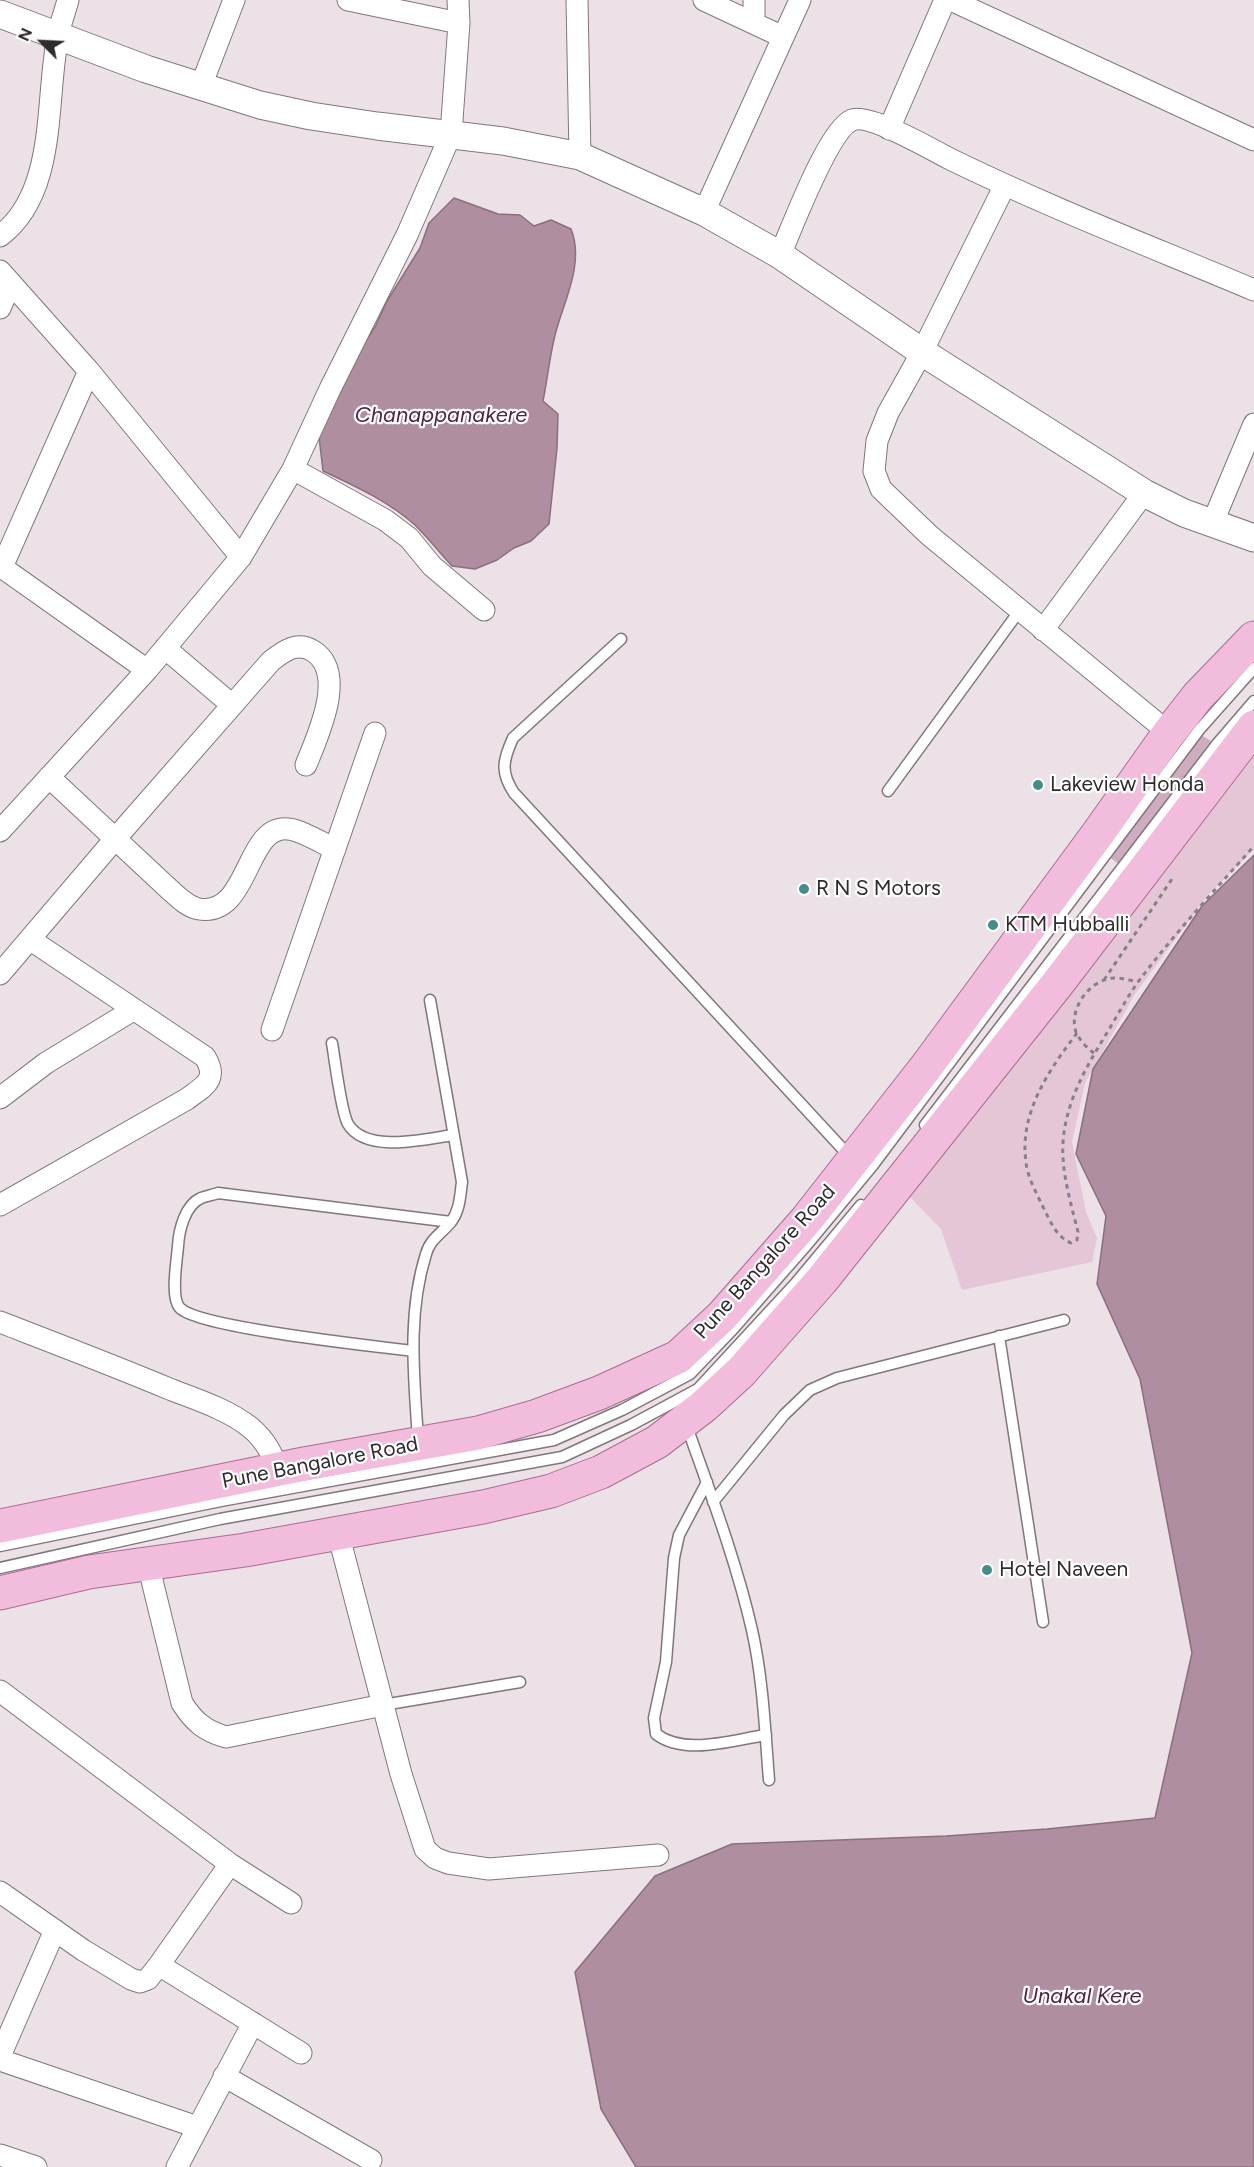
<!DOCTYPE html>
<style>
body{margin:0}
#map{position:relative;width:1254px;height:2167px;overflow:hidden;background:#ece1e7;font-family:Figtree,sans-serif}
canvas{display:block}
.north{position:absolute;left:12px;top:12px;width:60px;height:60px;-webkit-text-stroke:4px #fff;paint-order:stroke;rotate:294deg;font-size:16px;font-weight:700;line-height:24px;text-align:center;color:#2f2b2d}
.north::after{content:'';display:block;margin:auto;width:21px;height:27px;background:#2f2b2d;clip-path:polygon(50% 0,100% 100%,50% 72%,0 100%)}
</style>
<div id="map">
<canvas width="1254" height="2167"></canvas>
<div class="north">N</div>
</div>
<script>
const ctx = document.querySelector('canvas').getContext('2d');
ctx.lineJoin = 'round';
function fillPath(path, color) { ctx.fillStyle = color; ctx.fill(path, 'evenodd'); }
function stroke(path, color, width, dash) { ctx.strokeStyle = color; ctx.lineWidth = width; ctx.lineCap = dash ? 'butt' : 'round'; ctx.setLineDash(dash || []); ctx.stroke(path); }
function drawText(font, color, halo, rows, align = 'center') {
  ctx.font = font + ' Figtree,sans-serif'; ctx.lineWidth = 4.5; ctx.setLineDash([]); ctx.textBaseline = 'middle'; ctx.strokeStyle = halo; ctx.fillStyle = color; for (const [text, x, y, turn = 0] of rows) {
    ctx.save(); ctx.translate(x, y); ctx.rotate((+turn || 0) * Math.PI / 180); ctx.textAlign = isNaN(turn) ? turn : align; if (halo) ctx.strokeText(text, 0, 0); ctx.fillText(text, 0, 0); ctx.restore();
  }
}
fillPath(new Path2D(`
 M1254,746V849L1208,895L1135,994L1085,1083L1072,1142L1086,1212L1097,1238L1092,1262L962,1290L941,1229L909,1196Z`), '#e4c6d6');
const water = new Path2D(`
 M454,198L498,214L520,215L534,226L551,220L571,229C584,261 566,297 557,328C550,351 548,377 543,401L558,414L557,448L549,524L531,541L514,548L497,560L475,569L452,566C440,553 428,538 415,525C388,501 355,486 323,471L319,437L355,356L375,327L387,301L420,248L429,223Z
 M1254,855V2167H636L601,2109L575,1972L655,1876L732,1844L946,1836L1047,1829L1155,1818L1192,1653L1140,1379L1097,1284L1106,1216L1076,1154L1093,1069L1202,906Z`);
fillPath(water, '#af8ea0');
stroke(water, '#89707e', 1.5);
fillPath(new Path2D(`
 M1199,734L1211,741L1119,864L1109,857Z`), '#cfacbf');
const service = new Path2D(`
 M621,639L513,738C503,760 500,772 514,793L851,1158
 M888,791L1020,610
 M332,1043C335,1060 341,1112 348,1124C366,1154 426,1139 453,1135
 M925,1125L1217,744L1254,701
 M999,1336L1043,1622
 M413,1351C375,1346 199,1328 180,1308C170,1298 177,1260 178,1246C179,1230 185,1205 201,1198C206,1196 213,1195 218,1193L451,1222
 M686,1424C710,1492 736,1560 752,1630C763,1679 765,1730 769,1780
 M418,1439C414,1377 407,1314 426,1254C430,1239 442,1233 451,1222C460,1210 460,1196 462,1182L430,1000
 M707,1482L679,1535L674,1558L666,1662L654,1718L656,1734C685,1756 732,1740 766,1735
 M713,1502L784,1415L810,1390L837,1378L1064,1320
 M0,1546L221,1501L554,1440L622,1410L690,1374L734,1328L805,1247L873,1165L1199,730L1254,668
 M0,1568L220,1519L562,1457L631,1425L698,1389L795,1284L861,1205
 M383,1705L520,1682`);
const minor = new Path2D(`
 M348,0L459,23
 M577,0L580,156
 M704,0L783,37
 M951,0L1254,140
 M754,23V0
 M201,86L234,0
 M889,129L945,0
 M1005,185L922,352L888,413L877,441L874,471L881,489L929,535L1169,733
 M704,212L800,0
 M0,236C58,192 45,99 58,36C60,24 65,12 68,0
 M780,255C792,228 828,130 852,120C868,113 931,149 948,158C1048,207 1152,247 1254,290
 M0,271L89,371L241,557
 M0,308L11,283
 M293,469L385,520L409,538L432,566L484,610
 M1212,524L1254,424
 M0,566L147,670
 M2,567L89,371
 M1043,630L1144,493
 M165,648L232,705
 M49,777L169,889C177,896 187,907 199,909C250,917 245,824 288,829C301,830 322,843 335,849
 M0,831L147,670L241,557L293,469L330,389L407,235L451,134L459,23L458,0
 M0,974L115,839L271,661C284,651 297,641 313,651C348,673 317,737 306,765
 M272,1030L375,733
 M0,1098L46,1063L133,1010
 M0,1205L187,1099C204,1086 219,1080 205,1057L31,940
 M0,1322C57,1344 115,1366 172,1390C198,1400 229,1410 251,1428C265,1440 272,1453 278,1470
 M338,1533L401,1774L425,1849L435,1858L448,1863L489,1869L658,1855
 M148,1564L182,1703C194,1722 205,1731 226,1737L383,1705
 M0,1691L230,1864L291,1903
 M0,1892L83,1950L131,1979L140,1982L148,1979L159,1965L230,1864
 M159,1965L301,2053
 M0,2056L55,1930
 M0,2060L197,2127
 M224,2076L371,2160
 M0,2155L36,2167
 M177,2167L253,2023`);
const tertiary = new Path2D(`
 M0,14L146,69L260,105L311,116L377,126L503,141L580,156L704,212L780,255L922,352L1144,493L1184,513L1254,538`);
const primary = new Path2D(`
 M0,1526L304,1464L478,1433L537,1416L599,1393L678,1357L722,1316L807,1219L926,1067L1099,832L1169,733L1198,696L1254,638
 M0,1593L89,1572L245,1550L483,1507L551,1491L601,1472L657,1442L704,1406L741,1372L822,1280L1058,983L1254,727`);
stroke(service, '#80767b', 13);
stroke(minor, '#80767b', 23);
stroke(tertiary, '#80767b', 29);
stroke(primary, '#a96d90', 35);
stroke(new Path2D(`
 M1104,980L1172,879
 M1077,1033C1049,1070 1019,1113 1026,1162C1027,1176 1036,1192 1042,1205C1050,1220 1055,1236 1071,1243L1077,1240L1078,1232C1071,1204 1061,1171 1063,1142C1066,1102 1085,1069 1105,1036C1116,1018 1126,999 1138,982C1174,934 1215,890 1254,846
 M1094,1053C1087,1048 1080,1041 1076,1032C1068,1009 1090,979 1114,978C1122,978 1130,980 1137,982`), '#878084', 3, [4.5, 4.5]);
stroke(service, '#fff', 10);
stroke(minor, '#fff', 21);
stroke(tertiary, '#fff', 27);
stroke(primary, '#f2bcdd', 33);
for (const [x, y, r, color] of [
 [1038,785,6,"#458d8c"],
 [804,889,6,"#458d8c"],
 [993,925,6,"#458d8c"],
 [987,1570,6,"#458d8c"]
]) { const dot = new Path2D(); dot.arc(x, y, r, 0, 2 * Math.PI); ctx.fillStyle = color; ctx.fill(dot); stroke(dot, '#fff', 2); }
drawText('21px', '#2f2b2d', '#fff', [
 ["Lakeview Honda",1050,785],
 ["R N S Motors",816,889],
 ["KTM Hubballi",1005,925],
 ["Hotel Naveen",999,1570]
], 'left');
drawText('21px', '#2f2b2d', '#fff', [
 ["Pune Bangalore Road",765,1262,-48],
 ["Pune Bangalore Road",320,1463,-11]
]);
drawText('italic 22px', '#512440', '#fff', [
 ["Chanappanakere",441,416],
 ["Unakal Kere",1082,1997]
]);
</script>
